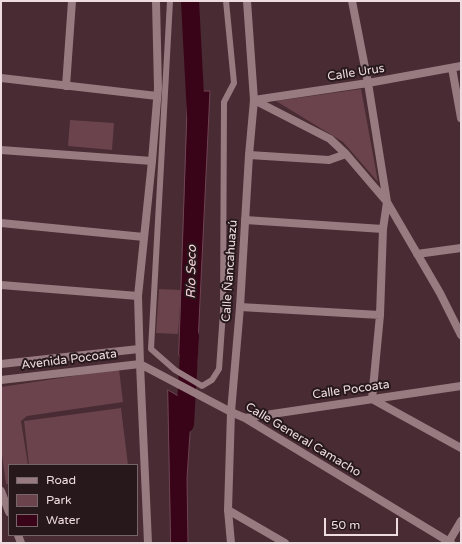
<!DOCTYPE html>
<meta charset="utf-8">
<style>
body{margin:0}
#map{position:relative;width:462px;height:544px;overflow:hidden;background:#482b33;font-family:"Varela Round",sans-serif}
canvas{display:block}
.frame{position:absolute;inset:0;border:2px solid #efdce0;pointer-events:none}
.legend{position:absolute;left:8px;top:464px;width:130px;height:72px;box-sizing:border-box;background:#26181b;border:1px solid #76666a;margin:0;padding:5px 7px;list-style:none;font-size:12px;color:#efdce0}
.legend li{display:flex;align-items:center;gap:8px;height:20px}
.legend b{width:20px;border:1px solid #76666a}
.scale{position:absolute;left:324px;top:518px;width:74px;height:18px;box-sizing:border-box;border:2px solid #efdce0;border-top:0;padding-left:5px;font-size:12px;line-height:14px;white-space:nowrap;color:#efdce0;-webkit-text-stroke:3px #26181b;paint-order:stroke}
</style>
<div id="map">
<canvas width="462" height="544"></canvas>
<div class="frame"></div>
<ul class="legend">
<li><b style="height:5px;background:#987a81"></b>Road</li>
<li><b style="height:11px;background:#6a434d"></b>Park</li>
<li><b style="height:11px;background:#390318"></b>Water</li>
</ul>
<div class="scale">50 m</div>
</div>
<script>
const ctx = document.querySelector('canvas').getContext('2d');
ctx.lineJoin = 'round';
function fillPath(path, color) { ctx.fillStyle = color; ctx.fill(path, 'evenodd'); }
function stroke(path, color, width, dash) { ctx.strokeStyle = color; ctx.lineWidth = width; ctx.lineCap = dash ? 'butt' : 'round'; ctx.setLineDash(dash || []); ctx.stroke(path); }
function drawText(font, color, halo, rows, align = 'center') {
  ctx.font = font + ' "Varela Round",sans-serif'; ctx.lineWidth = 4; ctx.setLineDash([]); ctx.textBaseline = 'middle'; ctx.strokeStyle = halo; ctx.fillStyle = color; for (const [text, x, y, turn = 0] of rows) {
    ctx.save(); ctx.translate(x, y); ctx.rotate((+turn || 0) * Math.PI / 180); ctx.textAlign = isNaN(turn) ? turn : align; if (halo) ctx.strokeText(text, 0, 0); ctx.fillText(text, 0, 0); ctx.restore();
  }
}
fillPath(new Path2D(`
 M361,89L378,182L343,142L276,101Z
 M70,120L114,123L112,150L68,146Z
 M159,289L181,290L178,334L156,333Z
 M119,369L123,402L27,416L21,421L28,465H9V484H6L1,448V387Z
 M121,408L128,465H29L24,421Z`), '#6a434d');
const water = new Path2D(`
 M188,91H210L197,364L179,355Z
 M168,390L192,404L187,478L188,543H171Z`);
fillPath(water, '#390318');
stroke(water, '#704454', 1);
stroke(new Path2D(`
 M190,1L196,115
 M185,424L190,336`), '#390318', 18);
stroke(new Path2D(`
 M170,1L151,349L175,370L202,386L212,380L219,369L223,312L224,102L234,83L226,1`), '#987a81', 6);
stroke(new Path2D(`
 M352,1L368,83L387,202L383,229L380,315L372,399L461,448
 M452,68L461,118
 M1,78L157,96
 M66,86L72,1
 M254,100L330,139L346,154L387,202L440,293L461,335
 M254,100L368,83L461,66
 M1,150L152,161
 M249,155L329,160L346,154
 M245,220L383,229
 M1,223L144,237
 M417,254L461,248
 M1,285L138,296
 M240,307L380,315
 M231,412L245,418L451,543
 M245,418L461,386
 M1,491L9,512
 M228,510L285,543
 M18,535L21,543
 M448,543L461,521`), '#987a81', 8);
stroke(new Path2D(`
 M1,364L139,349
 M140,364L231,412
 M1,380L140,364
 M148,543L140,364L138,296L152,161L158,88L156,1
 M231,543L228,510L231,412L240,307L249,155L254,100L247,1`), '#987a81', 8);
drawText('12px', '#efdce0', '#26181b', [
 ["Calle Urus",356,73,-9],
 ["Calle Ñancahuazú",230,271,-86],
 ["Avenida Pocoata",69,360,-7],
 ["Calle Pocoata",351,390,-8],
 ["Calle General Camacho",303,440,31]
]);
drawText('italic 13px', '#fcd4dd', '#26181b', [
 ["Río Seco",192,272,-89]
]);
</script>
